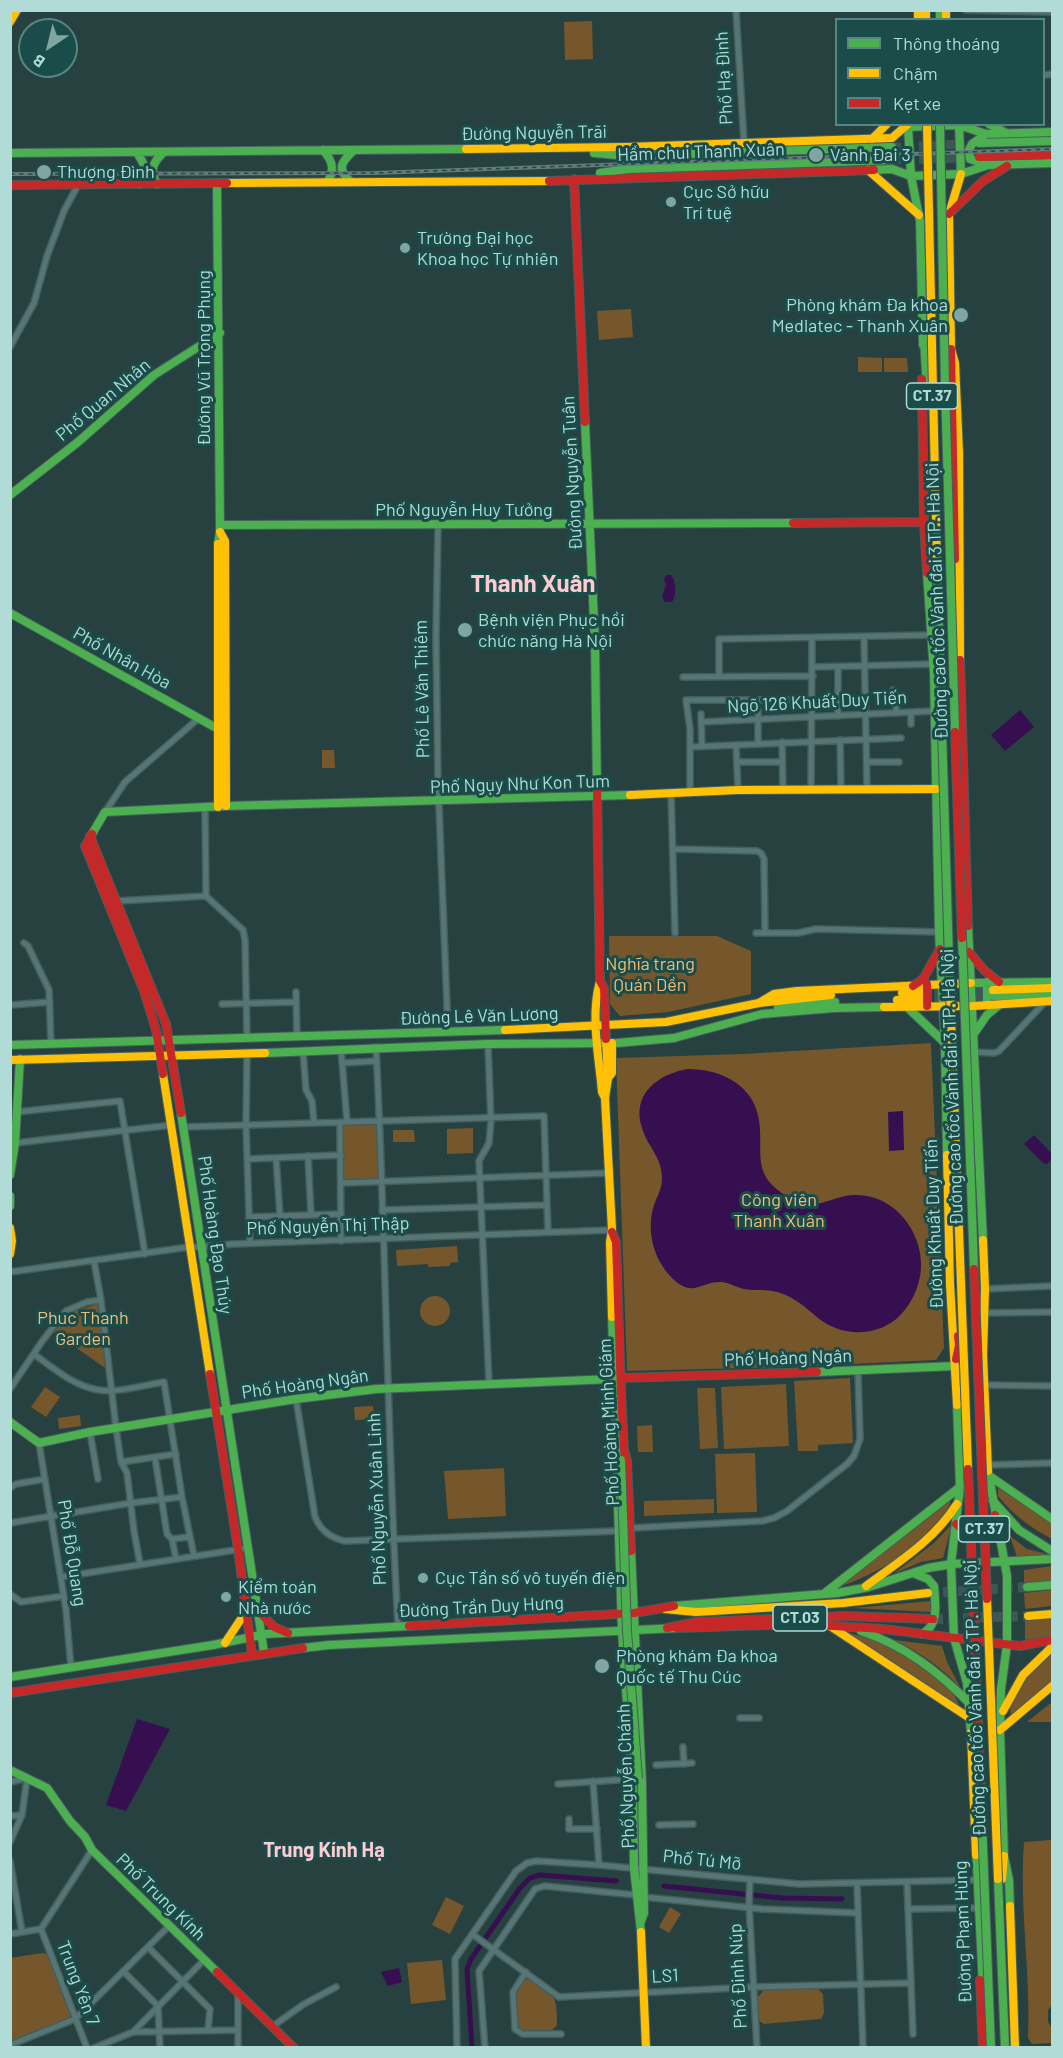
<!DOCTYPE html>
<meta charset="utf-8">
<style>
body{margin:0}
#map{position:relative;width:1063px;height:2058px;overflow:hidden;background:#26413f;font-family:Barlow,sans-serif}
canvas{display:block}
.frame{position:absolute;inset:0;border:12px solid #b0dbd7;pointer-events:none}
.legend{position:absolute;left:835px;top:18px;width:210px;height:108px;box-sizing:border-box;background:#1a4d49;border:2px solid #568682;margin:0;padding:8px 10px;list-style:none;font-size:18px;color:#b0dbd7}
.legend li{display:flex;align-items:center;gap:12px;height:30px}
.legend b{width:30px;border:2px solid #568682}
.north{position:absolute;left:18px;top:18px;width:60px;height:60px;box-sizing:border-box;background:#1a4d49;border:2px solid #568682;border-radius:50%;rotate:215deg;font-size:16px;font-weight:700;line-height:24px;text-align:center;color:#b0dbd7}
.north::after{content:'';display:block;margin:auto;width:21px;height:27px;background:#80a5a2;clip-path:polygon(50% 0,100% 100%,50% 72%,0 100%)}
</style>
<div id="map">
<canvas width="1063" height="2058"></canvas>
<div class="frame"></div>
<ul class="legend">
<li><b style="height:8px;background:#4caf50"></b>Thông thoáng</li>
<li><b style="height:8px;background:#ffc107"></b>Chậm</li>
<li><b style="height:8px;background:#c62828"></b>Kẹt xe</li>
</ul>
<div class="north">B</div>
</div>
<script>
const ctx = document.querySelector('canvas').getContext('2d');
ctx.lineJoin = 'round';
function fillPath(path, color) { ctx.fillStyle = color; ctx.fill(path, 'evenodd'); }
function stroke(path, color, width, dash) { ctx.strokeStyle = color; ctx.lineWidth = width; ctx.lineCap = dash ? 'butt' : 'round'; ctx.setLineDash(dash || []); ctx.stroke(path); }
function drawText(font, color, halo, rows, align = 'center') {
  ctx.font = font + ' Barlow,sans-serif'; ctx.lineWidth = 6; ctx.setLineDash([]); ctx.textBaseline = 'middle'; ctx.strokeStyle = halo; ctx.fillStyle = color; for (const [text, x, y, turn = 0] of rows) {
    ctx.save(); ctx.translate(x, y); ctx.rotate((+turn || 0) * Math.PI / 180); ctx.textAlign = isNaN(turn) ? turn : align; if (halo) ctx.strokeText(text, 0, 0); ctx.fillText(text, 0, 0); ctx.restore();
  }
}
fillPath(new Path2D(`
 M592,21L593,59L565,60L564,22Z
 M631,309L633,337L599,340L597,311Z
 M858,357L882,358V372H858Z
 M884,358H907L908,372H884Z
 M322,750H334L335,768H322Z
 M609,936H717L751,951V994L668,1012L620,1016L610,1004Z
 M931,1043L944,1348L936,1360L786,1367L627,1371L616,1058L743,1054Z
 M380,1121L382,1182L342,1183L340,1122Z
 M473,1128V1153L447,1154V1129Z
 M393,1130H414L415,1142H393Z
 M457,1246L458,1262L450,1263V1266L428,1267V1264L397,1266L396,1250Z
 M420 1311a15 15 0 1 1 30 0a15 15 0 1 1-30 0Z
 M100,1303L105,1368L54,1332L70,1313Z
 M850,1378L853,1443L818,1445V1451H798L794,1381Z
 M786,1384L789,1446L724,1449L721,1387Z
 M45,1387L60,1397L46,1417L31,1407Z
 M697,1388H715L718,1448L700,1449Z
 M373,1406L374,1419L355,1420L354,1407Z
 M80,1415L81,1426L59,1429L58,1418Z
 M652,1425L653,1452H638L637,1426Z
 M755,1453L757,1512L717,1513L715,1454Z
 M504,1468L506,1516L448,1519L444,1471Z
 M998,1488L1052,1523V1539C1031,1528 1013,1515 998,1496Z
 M951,1496C950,1536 873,1576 839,1587Z
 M714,1499V1513L644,1516V1501Z
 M952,1524L943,1558L921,1562L893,1574L934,1543Z
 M1010,1536L1027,1549L1051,1555L1017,1557Z
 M1052,1566V1582L1024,1584V1570Z
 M1052,1590V1606L1025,1609L1024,1593Z
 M931,1601V1612L853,1608Z
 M1052,1618V1637L1025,1640V1619Z
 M846,1632L882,1642L915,1660L953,1692L961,1709Z
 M894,1640L942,1646L947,1662L961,1689C942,1667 919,1652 894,1640Z
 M1052,1652V1683L1011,1718C1006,1690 1033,1668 1052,1652Z
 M1052,1702V1722H1027Z
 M1052,1840V2005L1048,2010V2022L1052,2028V2043L1032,2044L1028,2038C1031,1973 1019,1907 1024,1842Z
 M446,1897L464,1906L450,1934L432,1925Z
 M670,1907L681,1914L669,1933L659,1927Z
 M42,1953L48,1954L75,2019L11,2045V1958Z
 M442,1960L446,2000L411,2004L407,1963Z
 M530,1978C555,1996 557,1994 557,2025L552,2030L522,2031L518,2026L515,1997L517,1989L522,1981Z
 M817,1988L823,1994L824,2013L821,2019L764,2024L759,2021L757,1998L764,1990Z`), '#76572b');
fillPath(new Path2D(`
 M667,575H671C676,581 677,595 672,602H665L662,596L666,586L664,578Z
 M1020,710L1034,727L1005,751L991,735Z
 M688,1069C721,1069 754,1085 759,1120C764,1154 750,1174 788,1197C815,1214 829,1196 854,1195C893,1193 923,1231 921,1268C920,1287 910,1308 895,1320C873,1337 840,1336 818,1318C804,1306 791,1294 772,1291C763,1289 753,1291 744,1289C736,1287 730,1283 722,1282C699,1281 694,1299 672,1278C653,1259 646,1230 654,1205C657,1197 662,1188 662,1179C662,1156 648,1148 642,1128C631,1094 658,1074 688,1069Z
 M903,1111L904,1150L889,1151L888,1112Z
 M1034,1135L1052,1154V1159L1047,1164L1043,1163L1024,1144Z
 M137,1719L170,1729L126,1811L106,1805Z
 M399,1968L402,1982L388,1986L381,1972Z`), '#360f51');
stroke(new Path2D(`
 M664,1886L782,1898L842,1899
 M472,2048L467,1969L471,1959L520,1888L530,1878L540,1875L616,1881`), '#360f51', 5);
stroke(new Path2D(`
 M892,147L964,144
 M892,160L965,158
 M921,992L993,990
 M921,999L993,996`), '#3b5856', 9, [9, 4.5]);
stroke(new Path2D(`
 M928,1593L1027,1587
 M933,1619L1028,1616`), '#3b5856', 10, [10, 5]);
const street = new Path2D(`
 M736,10L744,143
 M966,10L1052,12
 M1044,75L1052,74
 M10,347L34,303L47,256L64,211L78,185
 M438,525L436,636L438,781L448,1032
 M864,637L867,789
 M813,667L933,664
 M683,677L813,676
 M719,677V639L931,635
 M893,690L897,713
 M758,711V743
 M701,714L702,746
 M838,716V667
 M701,722L934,711
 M911,724V712
 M840,740L841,788
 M782,742L783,789
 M736,745L738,790
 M690,747L901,738
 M737,762H782
 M867,762H899
 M811,789L812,638
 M690,792V729L686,700H812
 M671,793L675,933
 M205,808L206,896
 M105,812L125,782L199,718
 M673,849L757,851L761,853L764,859L765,933
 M206,896L243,930L245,940L247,1038
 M117,901L206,896
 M756,933H798L816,929L939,932
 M24,943L28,946L49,990L51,1044
 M296,992L297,1037
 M222,1004L296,1002
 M10,1005L50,1002
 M488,1044L491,1122L489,1143L479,1161L489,1383
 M376,1047C386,1240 387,1433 398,1626
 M341,1049L347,1122
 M303,1051L306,1090L312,1101L314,1123
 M974,1052L994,1053L999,1051L1044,1003
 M247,1054L246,1125L250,1243
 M342,1063L377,1061
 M16,1112L120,1101L145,1254
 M340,1122L341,1241
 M184,1127L544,1116L548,1232
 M15,1143L172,1125
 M308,1156L311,1215
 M276,1158L280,1216
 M247,1159L341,1155
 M342,1183L609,1173
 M382,1210L547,1205
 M249,1217L341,1214
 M94,1261L101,1300L116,1428L121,1462L127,1473L134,1531L140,1564
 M10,1272L182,1248L234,1244L612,1230
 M985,1289L1052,1286
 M986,1313L1052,1312
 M34,1354C53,1368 75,1387 99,1390C118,1393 145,1385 164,1382L182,1497L194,1556
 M985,1385L1052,1386
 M10,1389L43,1340L66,1311L87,1302L101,1300
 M296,1399L315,1517C321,1531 330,1537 344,1541L618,1531
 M90,1432L98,1479
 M39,1443L66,1610L71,1668
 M155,1458L167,1534L172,1539L176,1559
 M121,1462L176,1454
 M988,1465L1052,1463
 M10,1488L16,1484L45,1479
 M10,1523L131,1503L182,1497
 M631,1528L762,1521L774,1518L787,1511L847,1464L854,1456L860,1439L858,1371
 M172,1539L189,1537
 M61,1577L248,1548
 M10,1594L21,1602L64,1596
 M740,1718H759
 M683,1747L684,1764
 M656,1765L692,1763
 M593,1781L599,1865
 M10,1782L27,1778L22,1815L10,1842
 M558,1784L630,1779
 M10,1816L22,1815
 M569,1819V1829H597
 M659,1825L693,1824
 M10,1861L22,1932
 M750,1880L749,1904L757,2048
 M907,1882L913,2034
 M857,1883L863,2048
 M644,1897L762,1909L858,1913
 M909,1909L975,1908
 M41,1929L87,2048
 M41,1929L92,1850
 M10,1934L41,1929
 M472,1934L559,1997L753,1987L910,1983
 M148,1947L210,2009L208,2031
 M123,1971L158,2006L160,2048
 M526,1972L513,1992L515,2029L523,2034H561
 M238,1994V2048
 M273,2026L304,2004L336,1987
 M133,2032L204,1960
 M10,2045L75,2019L169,1926
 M94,2048L133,2032L237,2030
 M457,2048L455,1959L516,1871L527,1863L537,1861L599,1865L799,1884L975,1880
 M485,2048L479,1971L535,1889L544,1886L636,1895`);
const fast = new Path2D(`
 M940,10V20
 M989,124L1006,133
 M959,125L961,174
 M1052,132L986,134L959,125L908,127L911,176L961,174L988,165L1052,163
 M986,134L972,144L969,150L970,159L988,165
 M979,143L1052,141
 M323,150C332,160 336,170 327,182
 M136,152C145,163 148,172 139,184
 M10,153L466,149
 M594,153L628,156L892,147
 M874,170L892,169L911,176L920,221L923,345
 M600,173L628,169L892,160
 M351,182C336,169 341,162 354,150
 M217,183L220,532L218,544
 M157,184C149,170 153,162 164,152
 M924,338L927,391
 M585,422L595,644L597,789
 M10,495L78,442L154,375L220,333
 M220,525L793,523
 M927,573L934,674L939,932L945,1043L947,1155
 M10,613L218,729
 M92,834L105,812L226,806L630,795
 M968,926L983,1240
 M987,982V1005
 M971,983L1052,982
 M994,996L1052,995
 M906,1006L945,1043
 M778,1008L835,1002
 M973,1035L987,1015L999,1005
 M10,1045L505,1030
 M265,1053L488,1044L617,1043L674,1038L762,1014L834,1008L884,1007
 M181,1113L264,1652
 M10,1175L15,1143L20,1059
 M10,1196V1206
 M612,1317L622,1631L633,1792L634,1868L641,1932
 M981,1331L983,1355
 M817,1372L955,1366
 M957,1405L960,1487L951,1564L954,1638L967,1683L971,1733
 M10,1422L39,1443L90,1432L296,1399L376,1389L613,1379
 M988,1471L1007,1576V1645L1001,1689L1000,1730L1004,1856L1009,1880L1010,1906
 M988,1475L1052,1519
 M993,1501L1019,1530L1052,1551
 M631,1551L642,1783L644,1913L641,1921
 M913,1573L928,1579L934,1586C935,1604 940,1624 922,1634
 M1027,1587L1052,1585
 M825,1593L960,1487
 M674,1606L837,1593L869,1587L928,1568L952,1564L1052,1559
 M861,1631C905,1646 938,1671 970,1704
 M303,1648L329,1645L677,1628
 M10,1677L213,1645L266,1634L409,1626
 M10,1770L47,1788L70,1821L85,1837L92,1850L217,1972
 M976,1848L983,1987`);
const slow = new Path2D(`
 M918,10V20
 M926,10V20
 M946,10V20
 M10,22L17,10
 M872,139L887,124
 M466,149L627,147L892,138L908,124
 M868,170L919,215
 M227,183L549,181
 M220,532L225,541L226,806
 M218,544V807
 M960,660L959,453L955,363L951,349L949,214L961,174
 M630,795L738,790L936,789
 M600,981C590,1016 599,1056 602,1092L605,1098
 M993,990L1052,988
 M902,993L920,992
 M897,1000L921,999
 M759,1003L831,995
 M884,1007L973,1006L1052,1001
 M505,1030L666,1022L759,1003L774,994L797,991L971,983
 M606,1039L608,1078L605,1098L612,1230L610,1242L612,1317
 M10,1060L265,1053
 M163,1074L210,1374
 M608,1078L612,1073V1043
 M947,1155L950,1284L957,1405
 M10,1228L12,1241L10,1254
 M983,1240L985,1289L983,1355L988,1471
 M866,1586C900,1561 934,1540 957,1504
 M665,1609L696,1612L843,1603L928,1593
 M1028,1616L1052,1614
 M830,1626L971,1719
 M225,1643L247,1610
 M1003,1711L1023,1675L1052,1647
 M1000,1730L1052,1686
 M971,1733L976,1855
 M1002,1879L1004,1856
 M1010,1906L1015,2048
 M641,1932L646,2048`);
const jam = new Path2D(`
 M979,157L1052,155
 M574,179L585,422
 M549,181L874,170
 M10,185L227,183
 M949,214L983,181L1007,166
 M951,349L955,559
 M922,379L924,522L927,573
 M793,523L924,522
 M960,660L968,926
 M597,789L600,981L604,988L606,1039
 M92,834L85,846L144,991L156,1030L163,1074
 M90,836L166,1024L181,1113
 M969,952L984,970L999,982
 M927,984V1006
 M913,986L923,979L940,949
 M612,1232L616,1242L621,1393L624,1450L627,1461L631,1551
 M956,1359L959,1345L958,1336
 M210,1374L238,1549L252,1654
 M621,1378L817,1372
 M956,1524L968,1534H978L987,1527L995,1515
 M257,1610L274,1627L288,1633
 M409,1626L634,1613L674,1606
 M667,1628L697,1622L845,1616L933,1619
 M677,1628L800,1624L883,1629L1020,1646L1052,1640
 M10,1693L303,1648
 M217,1972L294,2048
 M980,1980L983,2048`);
stroke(street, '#455e5c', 8);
stroke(fast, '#455e5c', 10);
stroke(slow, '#455e5c', 10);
stroke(jam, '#455e5c', 10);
stroke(street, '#557674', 5);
stroke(fast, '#4caf50', 8);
stroke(slow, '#ffc107', 8);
stroke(jam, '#c62828', 8);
const rail = new Path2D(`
 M10,174L374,173L1052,149`);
stroke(rail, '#627c7a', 4);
stroke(rail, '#1a4d49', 1.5, [4.5]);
const fastBridge = new Path2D(`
 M940,124L945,386L955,732
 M937,566L950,992
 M962,938L974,1269
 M621,1460L627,1631L638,1779
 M981,1796L991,2048
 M998,1879L1005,2048`);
const slowBridge = new Path2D(`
 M927,124L937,566
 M950,992L968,1469
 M987,1599L998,1879`);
const jamBridge = new Path2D(`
 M955,732L962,938
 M974,1269L987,1599
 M968,1469L981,1796`);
stroke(fastBridge, '#455e5c', 10, []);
stroke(slowBridge, '#455e5c', 10, []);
stroke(jamBridge, '#455e5c', 10, []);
stroke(fastBridge, '#4caf50', 8);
stroke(slowBridge, '#ffc107', 8);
stroke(jamBridge, '#c62828', 8);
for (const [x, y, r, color] of [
 [816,155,8,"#80a5a2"],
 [44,172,8,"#80a5a2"],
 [671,202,6,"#80a5a2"],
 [405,248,6,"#80a5a2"],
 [961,315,8,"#80a5a2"],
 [465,630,8,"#80a5a2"],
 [423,1578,6,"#80a5a2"],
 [226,1597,6,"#80a5a2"],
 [602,1666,8,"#80a5a2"]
]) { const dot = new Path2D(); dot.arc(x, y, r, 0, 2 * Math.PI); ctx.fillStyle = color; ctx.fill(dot); stroke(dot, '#1a4d49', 2); }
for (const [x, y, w] of [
 [932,396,51],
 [984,1529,51],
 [800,1618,54]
]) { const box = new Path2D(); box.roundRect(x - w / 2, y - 13, w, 26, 4.5); ctx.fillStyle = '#1a4d49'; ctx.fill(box); stroke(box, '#b0dbd7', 1.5); }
drawText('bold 16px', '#b0dbd7', null, [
 ["CT.37",932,396],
 ["CT.37",984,1529],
 ["CT.03",800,1618]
]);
drawText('18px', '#b0dbd7', '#1a4d49', [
 ["Phố Hạ Đình",724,78,-93],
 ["Đường Nguyễn Trãi",534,133,-1],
 ["Hầm chui Thanh Xuân",701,152,-2],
 ["Đường Vũ Trọng Phụng",204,358,-90],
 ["Phố Quan Nhân",103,400,-40],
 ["Đường Nguyễn Tuân",572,473,-93],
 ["Phố Nguyễn Huy Tưởng",464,510],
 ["Đường cao tốc Vành đai 3 TP. Hà Nội",937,601,-92],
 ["Phố Nhân Hòa",122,658,29],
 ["Phố Lê Văn Thiêm",422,689,-91],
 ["Ngõ 126 Khuất Duy Tiến",817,702,-3],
 ["Phố Ngụy Như Kon Tum",520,784,-2],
 ["Đường Lê Văn Lương",479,1016,-2],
 ["Đường cao tốc Vành đai 3 TP. Hà Nội",952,1087,-92],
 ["Đường Khuất Duy Tiến",934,1224,-92],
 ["Phố Nguyễn Thị Thập",328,1226,-2],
 ["Phố Hoàng Đạo Thúy",215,1235,82],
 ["Phố Hoàng Ngân",788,1358,-2],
 ["Phố Hoàng Ngân",305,1384,-8],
 ["Phố Hoàng Minh Giám",609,1422,-93],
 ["Phố Nguyễn Xuân Linh",377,1499,-92],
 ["Phố Đỗ Quang",72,1553,81],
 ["Đường Trần Duy Hưng",481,1607,-3],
 ["Đường cao tốc Vành đai 3 TP. Hà Nội",975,1698,-92],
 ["Phố Nguyễn Chánh",626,1776,-92],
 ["Phố Tú Mỡ",702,1860,6],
 ["Phố Trung Kính",161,1897,44],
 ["Đường Phạm Hùng",963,1932,-92],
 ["LS1",665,1976,-3],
 ["Phố Đinh Núp",738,1976,-93],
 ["Trung Yên 7",78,1983,69]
]);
drawText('18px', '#b0dbd7', '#1a4d49', [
 ["Vành Đai 3",830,155],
 ["Thượng Đình",57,172],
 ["Cục Sở hữu",683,192],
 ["Trí tuệ",683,213],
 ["Trường Đại học",417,238],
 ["Khoa học Tự nhiên",417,259],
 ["Phòng khám Đa khoa",948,305,"right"],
 ["Medlatec - Thanh Xuân",948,326,"right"],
 ["Bệnh viện Phục hồi",478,620],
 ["chức năng Hà Nội",478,641],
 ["Cục Tần số vô tuyến điện",435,1578],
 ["Kiểm toán",238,1587],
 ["Nhà nước",238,1608],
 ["Phòng khám Đa khoa",616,1656],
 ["Quốc tế Thu Cúc",616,1677]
], 'left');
drawText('18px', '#f7bb77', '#1a4d49', [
 ["Nghĩa trang",650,964],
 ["Quán Dền",650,985],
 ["Công viên",779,1200],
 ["Thanh Xuân",779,1221],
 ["Phuc Thanh",83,1318],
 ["Garden",83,1339]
]);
drawText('bold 20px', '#ffcad2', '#1a4d49', [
 ["Trung Kính Hạ",324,1850]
]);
drawText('bold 24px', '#ffcad2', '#1a4d49', [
 ["Thanh Xuân",533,584]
]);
</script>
